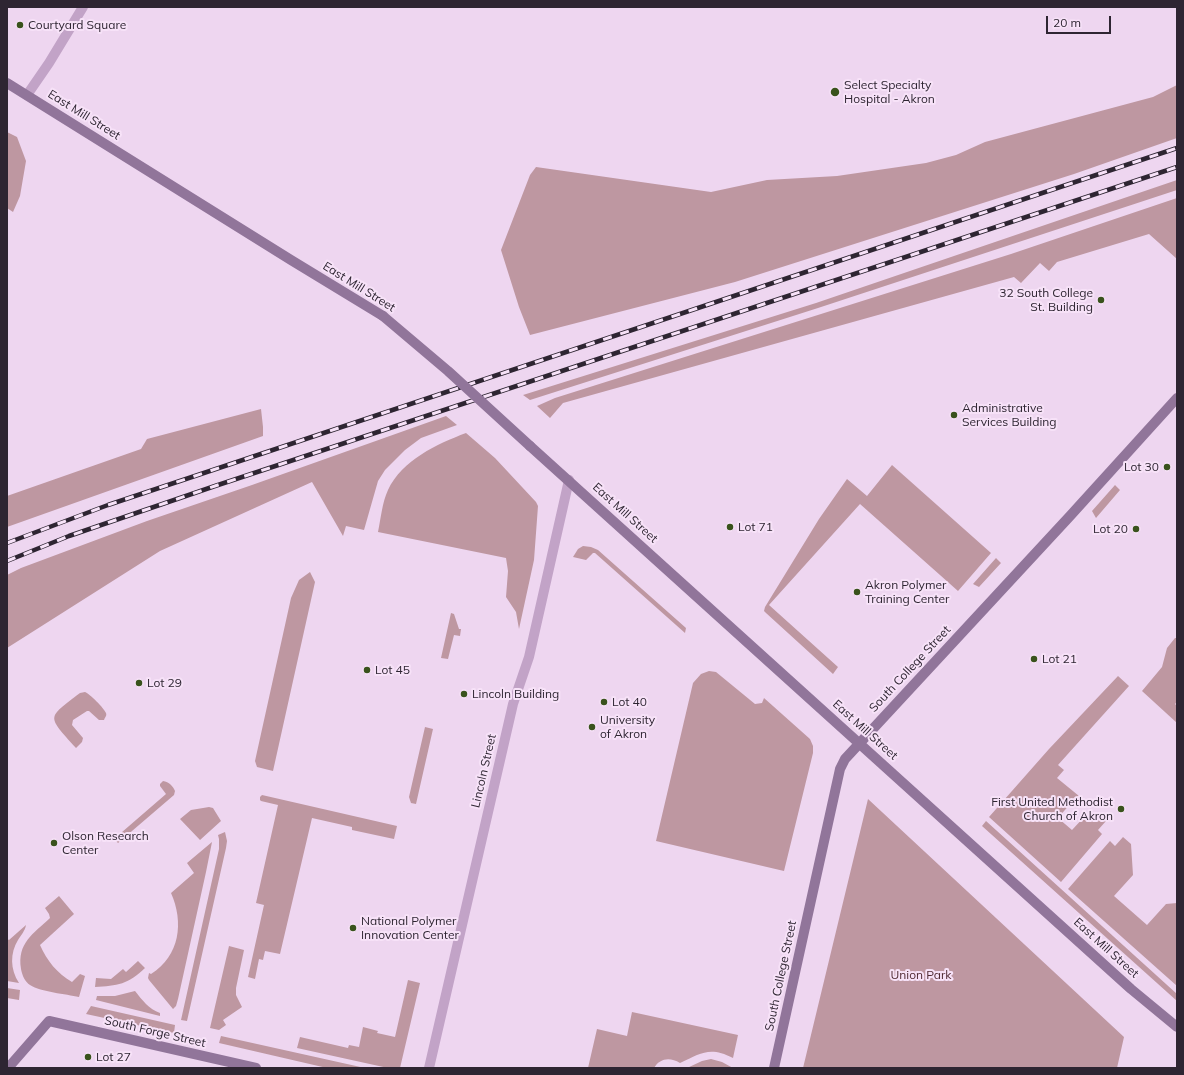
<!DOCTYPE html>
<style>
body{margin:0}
#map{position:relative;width:1184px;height:1075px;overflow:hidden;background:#eed6f0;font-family:Mulish,sans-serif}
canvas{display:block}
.frame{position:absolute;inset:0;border:8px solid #2e2532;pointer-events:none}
.scale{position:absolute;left:1046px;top:16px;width:65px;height:18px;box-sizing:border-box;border:2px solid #2e2532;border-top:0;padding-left:5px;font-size:12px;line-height:14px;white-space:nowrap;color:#2e2532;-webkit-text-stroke:3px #f7e2f8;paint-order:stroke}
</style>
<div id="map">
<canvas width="1184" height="1075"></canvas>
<div class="frame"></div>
<div class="scale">20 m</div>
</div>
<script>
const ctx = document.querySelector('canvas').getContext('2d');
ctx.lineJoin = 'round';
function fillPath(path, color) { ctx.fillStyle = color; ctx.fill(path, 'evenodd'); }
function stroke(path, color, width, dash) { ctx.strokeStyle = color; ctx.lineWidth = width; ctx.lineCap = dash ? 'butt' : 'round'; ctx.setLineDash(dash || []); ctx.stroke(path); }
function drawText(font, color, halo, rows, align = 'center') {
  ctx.font = font + ' Mulish,sans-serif'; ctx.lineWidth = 4; ctx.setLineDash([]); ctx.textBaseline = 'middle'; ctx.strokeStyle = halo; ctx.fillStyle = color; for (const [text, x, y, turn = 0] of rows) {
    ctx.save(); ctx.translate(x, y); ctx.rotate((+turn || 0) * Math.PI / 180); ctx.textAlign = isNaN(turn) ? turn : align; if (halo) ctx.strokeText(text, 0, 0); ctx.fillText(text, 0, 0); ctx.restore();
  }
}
fillPath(new Path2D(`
 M1177,85V138L1074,174L735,282L530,335L519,307L501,250L530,175L536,167L711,192L767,180L837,176L926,163L956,155L985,142L1153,97Z
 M7,132L17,137L26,161L20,196L13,212L7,208Z
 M1177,180V190L818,308L530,400L523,395L816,303Z
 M1177,198V259L1149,234L1057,262L1049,271L1040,263L1021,283L1014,277L563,403L550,418L537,406L555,398L1011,254Z
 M261,409L263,427V436L7,527V496L141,449L147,439Z
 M446,416L457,425L421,438L405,450L385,470L378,481L364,530L346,526L343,536L312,482L160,551L7,648V575L21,568L147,521L252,485Z
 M466,433L495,458L536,502L538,506L534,560L519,629L516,612L506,597L508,571L506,558L378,532C381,518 382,503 388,490C402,460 437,444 466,433Z
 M892,465L991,553L958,591L860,504L769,605L838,667L833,674L766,613L764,611L765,607L819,519L847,479L867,496Z
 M1115,485L1120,490L1096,518L1092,511Z
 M583,546L591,547L598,550L686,628L685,633L595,553H593L586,560L573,557L578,549Z
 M996,558L1001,563L979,587L973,584Z
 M310,572L315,582L273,771L257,767L255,761L291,598L299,580Z
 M451,613L454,614L459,629H461L460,636L454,635L448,659L441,658Z
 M1175,638H1177V702L1175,704L1177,706V723L1142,691L1162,667L1167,648Z
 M709,671L716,672L755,704L762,703L764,698L810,739L813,746V753L784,871L656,841L693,683L701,674Z
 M1118,676L1129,686L1058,765L1064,770L1057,778L1079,796L1072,804L1071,803L1058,818L1072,830L1085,816V815L1098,814L1106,821L1098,830L1102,834L1061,882L989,817L1049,749Z
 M85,692C90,694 104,708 106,713C107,716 105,717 104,720H99L89,711H87L73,720L72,725L83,738L82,742L76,748C47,715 46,719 80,693Z
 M425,727L433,729L416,804L411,803L409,797Z
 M163,781C169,782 173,786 175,791L174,795L118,843L114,839L166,794L160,786V784Z
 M262,795L397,826L394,839L352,830V827L312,818L280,954L265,951L263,960L259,959L255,979L248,977L264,905L256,903L278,805L261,801L260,800V797Z
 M868,799L1124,1037L1117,1068H803Z
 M209,807L213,808L221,821L200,840L180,819L191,810Z
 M986,821L1177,994V1001L982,826Z
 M225,832L227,841L226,848L187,1021L181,1020L219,849V839L218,835Z
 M1123,837L1131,844L1133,875L1114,896L1147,925L1166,904L1177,903V986L1068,889L1110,841L1115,846Z
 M212,842L206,872L178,999L176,1006L173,1009L149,980L148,978L149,973L151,974C180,956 184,922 171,893L194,873L187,863Z
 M59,896L74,914L40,945C47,961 57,973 72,982L80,974L85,976L79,997C66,994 41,992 30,985C25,982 22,975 21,969C17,943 33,934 50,918L49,914L45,908Z
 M26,925C25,931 21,935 18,940C10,953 10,969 19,983L7,981V939L9,940Z
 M229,946L244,950L236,988V995L242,1007L223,1020L226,1025L219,1030L210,1028Z
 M138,961L145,968C129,984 117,986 95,987L96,978L111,979L123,969L126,972Z
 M408,980L420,983L400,1068H388L297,1048L300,1037L348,1048L349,1045L359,1047L363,1027L378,1031L377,1033L395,1037Z
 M7,988L20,990L19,1000L7,998Z
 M135,991C142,1000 149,1009 160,1013V1016L96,1000L97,996H115Z
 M91,1006L175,1025L174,1033L86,1014Z
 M632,1012L738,1035L733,1058C710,1046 701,1053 680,1063C670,1057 660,1058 654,1068H588L597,1029L627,1036Z
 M221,1036L365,1068H327L219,1043Z
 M711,1059L722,1062L733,1068H687L702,1061Z`), '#be97a1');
stroke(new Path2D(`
 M27,95L49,63L83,7
 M429,1068L513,704L529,657L569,480`), '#c2a3c7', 10);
stroke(new Path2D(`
 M7,83L291,260L383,316
 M530,446L1131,989L1177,1027
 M8,1068L49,1021L256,1068
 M774,1068L840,769L845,759L1070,516L1177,398`), '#91759a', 10);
const rail = new Path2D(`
 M7,543L108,505L1177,148
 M7,561L69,536L215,486L1177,167`);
stroke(rail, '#2e2532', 4.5);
stroke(rail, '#f7e2f8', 3, [9]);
stroke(new Path2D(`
 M383,316L448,371L530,446`), '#91759a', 10);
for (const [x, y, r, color] of [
 [20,25,4,"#39521c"],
 [835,92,5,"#39521c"],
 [1101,300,4,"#39521c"],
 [954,415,4,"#39521c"],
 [1167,467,4,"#39521c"],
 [730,527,4,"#39521c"],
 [1136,529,4,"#39521c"],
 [857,592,4,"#39521c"],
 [1034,659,4,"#39521c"],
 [367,670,4,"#39521c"],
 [139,683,4,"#39521c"],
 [464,694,4,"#39521c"],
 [604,702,4,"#39521c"],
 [592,727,4,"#39521c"],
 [1121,809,4,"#39521c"],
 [54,843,4,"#39521c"],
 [353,928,4,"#39521c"],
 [88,1057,4,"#39521c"]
]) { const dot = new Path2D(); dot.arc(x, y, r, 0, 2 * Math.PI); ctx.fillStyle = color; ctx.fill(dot); stroke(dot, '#f7e2f8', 1.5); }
drawText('12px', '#2e2532', '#f7e2f8', [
 ["Courtyard Square",28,25],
 ["Select Specialty",844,85],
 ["Hospital - Akron",844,99],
 ["32 South College",1093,293,"right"],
 ["St. Building",1093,307,"right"],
 ["Administrative",962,408],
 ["Services Building",962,422],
 ["Lot 30",1159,467,"right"],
 ["Lot 71",738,527],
 ["Lot 20",1128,529,"right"],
 ["Akron Polymer",865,585],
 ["Training Center",865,599],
 ["Lot 21",1042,659],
 ["Lot 45",375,670],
 ["Lot 29",147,683],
 ["Lincoln Building",472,694],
 ["Lot 40",612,702],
 ["University",600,720],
 ["of Akron",600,734],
 ["First United Methodist",1113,802,"right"],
 ["Church of Akron",1113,816,"right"],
 ["Olson Research",62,836],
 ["Center",62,850],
 ["National Polymer",361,921],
 ["Innovation Center",361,935],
 ["Lot 27",96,1057]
], 'left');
drawText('12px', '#2e2532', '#f7e2f8', [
 ["East Mill Street",84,115,32],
 ["East Mill Street",359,287,32],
 ["East Mill Street",625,513,42],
 ["South College Street",910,669,-47],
 ["East Mill Street",865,730,42],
 ["Lincoln Street",484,771,-77],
 ["East Mill Street",1106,948,42],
 ["South College Street",781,976,-78],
 ["South Forge Street",155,1032,13]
]);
drawText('12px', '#4f2932', '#f7e2f8', [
 ["Union Park",921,975]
]);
</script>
